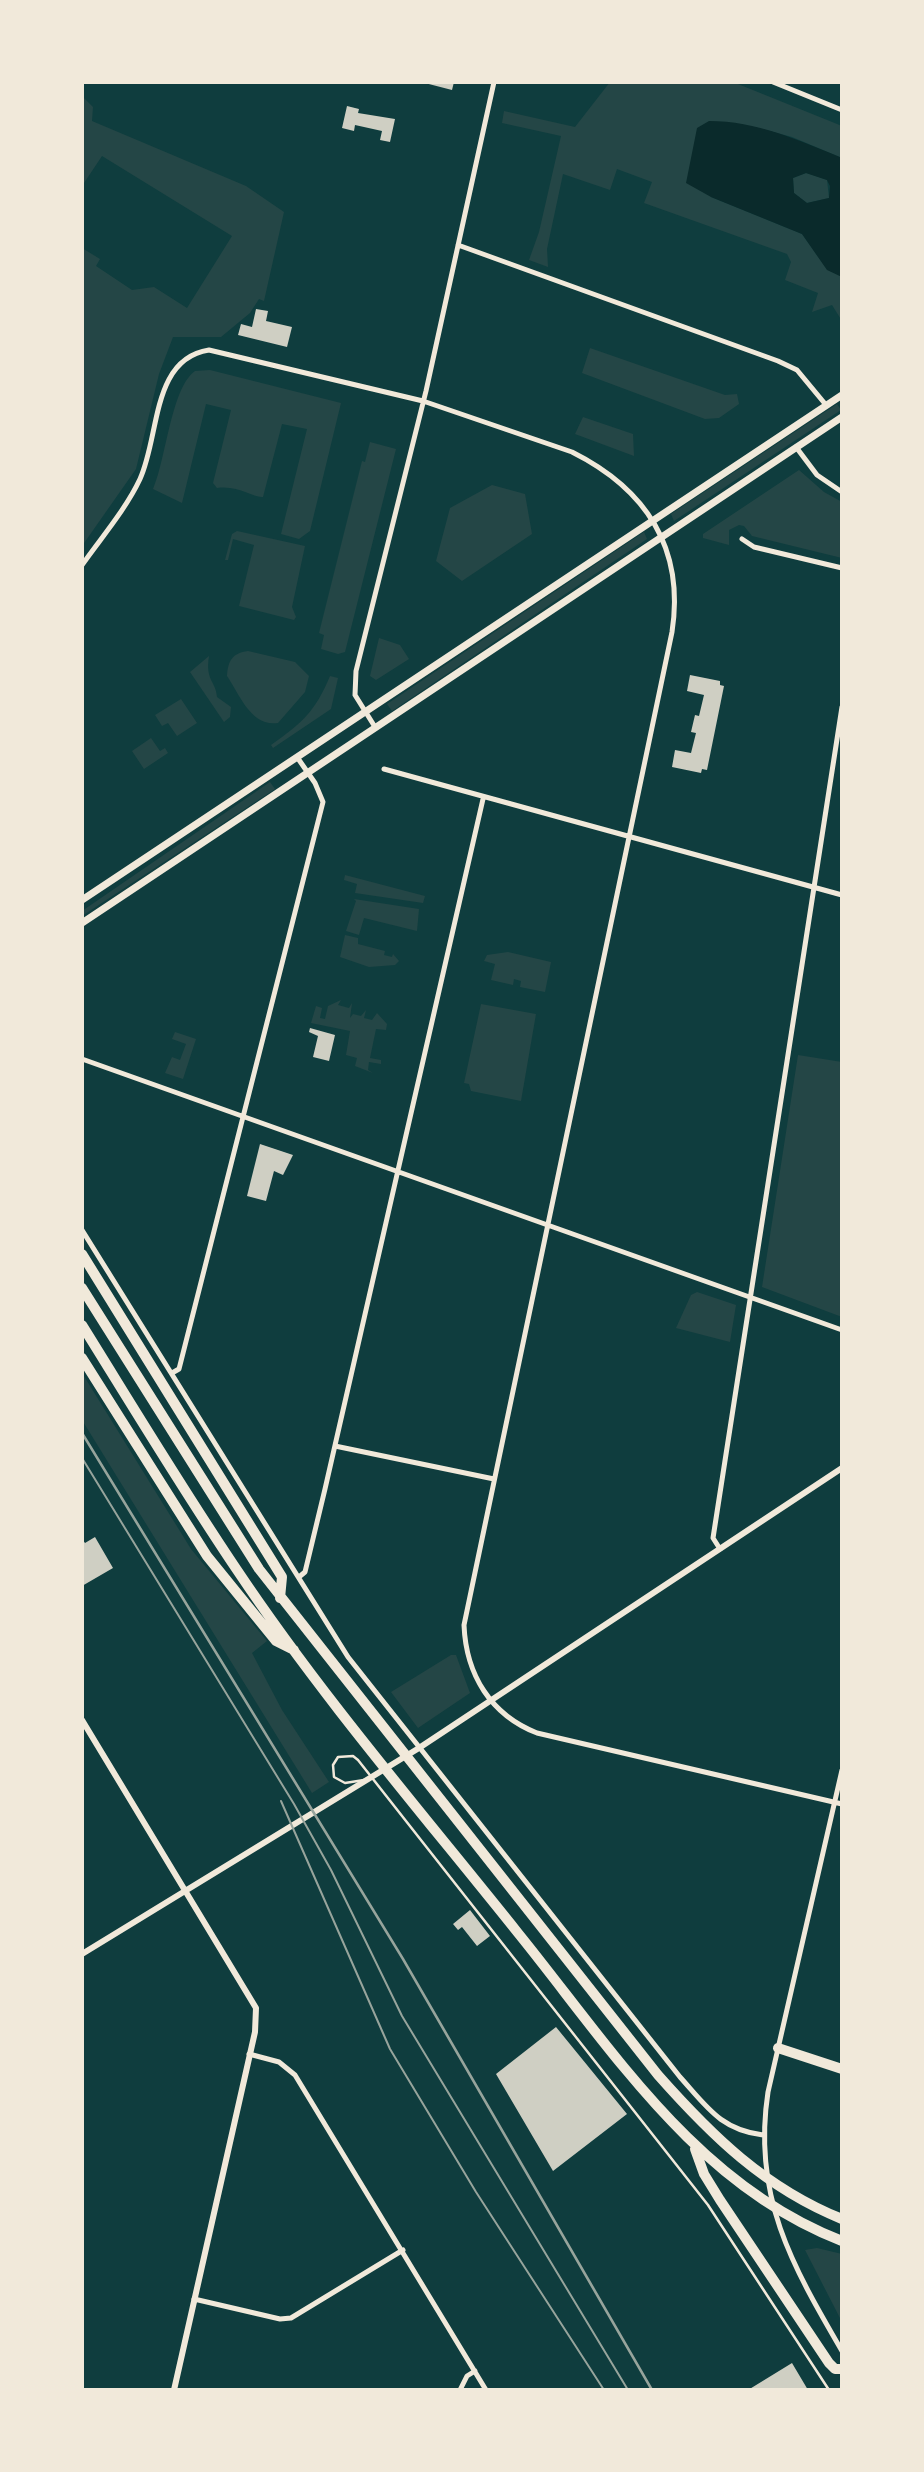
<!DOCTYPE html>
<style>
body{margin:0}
#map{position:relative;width:924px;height:2472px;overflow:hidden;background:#0f3d3e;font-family:"Sofia Sans Condensed",sans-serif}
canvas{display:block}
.frame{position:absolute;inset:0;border:84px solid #f1e9da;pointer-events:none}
</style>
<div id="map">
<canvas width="924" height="2472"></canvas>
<div class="frame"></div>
</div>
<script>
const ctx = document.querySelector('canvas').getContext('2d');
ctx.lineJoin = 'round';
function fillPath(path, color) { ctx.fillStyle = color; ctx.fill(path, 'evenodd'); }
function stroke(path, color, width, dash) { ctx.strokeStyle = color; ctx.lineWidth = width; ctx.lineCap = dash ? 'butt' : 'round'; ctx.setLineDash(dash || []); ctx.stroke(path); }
fillPath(new Path2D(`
 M610,82H733L842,126V158L792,137L754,127L711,197L802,234L827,269L842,277V321L832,305L812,312L818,293L785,280L791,262L787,254L644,203L652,182L617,169L610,190L563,174L547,249L548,267L529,260L539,232L561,136L502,123L504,111L575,127Z
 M82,96L93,107L92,121L246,186L284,212L264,301L259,299L250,313L221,337H173L159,374L136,469L82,546V248L100,259L96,266L132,290L154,287L187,308L232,236L102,156L82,186Z
 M806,173L827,180L829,198L807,203L794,193L793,178Z
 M590,348L725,395L737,394L739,404L719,418L705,419L582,373Z
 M210,370L341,403L310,531L299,539L281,534L307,429L282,424L263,497C253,498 239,485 217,488L213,483L231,410L206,404L182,503L153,489C166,460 171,388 195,371Z
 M837,404L841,410L674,521L671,514Z
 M583,417L633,434L634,456L575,434Z
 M370,442L396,449L345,652L338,654L321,649L324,635L319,633L362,461L365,462Z
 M799,470L824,492L842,502V558L752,536L744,526L739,525L729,530V545L703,538V534Z
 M492,485L525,494L532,534L462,581L436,561L450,508Z
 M237,531L305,546L292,607L296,617L294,620L239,606L254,545L233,539L228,560H225L232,534Z
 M644,532L647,539L392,711L387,704Z
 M379,638L400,645L409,659L376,680L370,676Z
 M248,651L295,662L309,676L305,692L278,723C251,727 240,695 227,676C228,661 232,653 248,651Z
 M209,656C205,681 216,681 217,697L231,707L230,717L224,722L190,672Z
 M330,676L338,678L331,709L273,748L271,745C302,723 315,712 330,676Z
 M181,699L197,723L177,736L168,723L162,726L155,715Z
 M151,738L160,751L165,748L168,753L144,769L132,751Z
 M270,782L275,789L82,916V911Z
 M345,875L425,896L423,903L355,893L357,884L344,880Z
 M354,899L419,909L417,931L364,918L359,935L346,931L356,901Z
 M345,935L358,938V944L385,951L384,955L392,957L393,954L399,961L395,965L369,967L340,957Z
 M508,952L551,962L545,992L520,987L521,981L514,979L513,985L491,980L495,964L484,961L487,955Z
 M341,1000L338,1005L349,1008L352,1003L350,1018L353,1014L361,1016L366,1010L364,1018L372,1020L377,1013L387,1024L386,1030L376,1029L370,1058L381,1060V1064L369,1062L368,1070L373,1073L355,1066L357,1058L346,1055L350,1031L311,1023L316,1006L322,1008L320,1018L325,1019L328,1006Z
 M481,1004L536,1014L521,1101L471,1091L469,1084L464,1083Z
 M175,1032L196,1039L183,1079L165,1073L172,1057L180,1060L186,1044L172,1039Z
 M798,1055L842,1062V1317L762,1287Z
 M697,1292L736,1305L730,1342L676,1328L691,1295Z
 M82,1373L191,1549L267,1641L252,1653L282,1710L329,1782L312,1793L82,1420Z
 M451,1655H456L470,1693L418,1728L391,1692Z
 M817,2248L842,2254V2322L805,2250Z`), '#244646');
fillPath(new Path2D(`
 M709,121C756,121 799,140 842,158V277L827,270L802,234L711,197L686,183L697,128ZM806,173L827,180L830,186L829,198L807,203L794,193L793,178Z`), '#0a2a2b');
fillPath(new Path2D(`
 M421,82H454L452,90Z
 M347,106L359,109L358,113L395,119L390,142L380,140L382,131L355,125L354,131L342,128Z
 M256,309L268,311L266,321L292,327L287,347L238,335L241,324L252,327Z
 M690,675L720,681V685L724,686L707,770L702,769L701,773L672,767L675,750L691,753L696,733L691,732L695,715L699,716L704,695L687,691Z
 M310,1028L335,1035L329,1061L313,1057L318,1036L309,1032Z
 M260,1144L293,1155L283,1175L274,1171L266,1201L247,1196Z
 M95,1537L113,1568L82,1586V1539L85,1543Z
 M470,1910L490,1936L477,1946L462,1927L458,1930L453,1924Z
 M556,2027L627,2114L553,2171L496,2074Z
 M792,2363L808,2390H748Z`), '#cfcfc3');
stroke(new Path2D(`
 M364,1780L345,1783L334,1777L333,1765L338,1757L353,1756L358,1760L708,2205L829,2390`), '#f1e9da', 2.5);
stroke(new Path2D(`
 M773,82L842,110
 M458,245L778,361L797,370L826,405
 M796,447L817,475L842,492
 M742,539L754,547L842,568
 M82,565C101,538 126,509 140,479C160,436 151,359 209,350L423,401L572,452C646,489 685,548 672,632L464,1625C466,1675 491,1715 537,1733L842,1804
 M375,727L355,695L356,671L426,391L494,82
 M384,769L842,895
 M82,1059L842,1330
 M82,1230L348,1657L680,2077C707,2107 721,2130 763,2135
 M172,1373L179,1369L323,802L315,783L297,757
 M335,1446L494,1479
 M720,1549L713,1538L842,707
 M299,1577L305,1572L325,1489L483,799
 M842,1770L768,2092C752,2196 792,2265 842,2351
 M249,2054L279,2062L295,2075L486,2390
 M194,2299L280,2319L291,2318L403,2250
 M460,2390L467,2376L475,2371`), '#f1e9da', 5);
stroke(new Path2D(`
 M82,1720L256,2008L255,2032L174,2390
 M82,1954L419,1748L842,1468`), '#f1e9da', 6);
stroke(new Path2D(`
 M82,900L842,395
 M82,923L842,417`), '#f1e9da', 7);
stroke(new Path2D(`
 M82,1254L282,1577L280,1598
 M82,1288L259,1569L658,2075C712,2136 765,2188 842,2219
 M82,1325C133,1407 183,1490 237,1570C322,1697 423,1814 518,1933C612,2049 696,2185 842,2241
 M82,1358L207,1556L276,1641L294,1650
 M778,2048L842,2069
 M695,2149L704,2174L720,2200L829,2363L835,2369H842`), '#f1e9da', 10);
stroke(new Path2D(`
 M82,1458L294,1804L331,1870L402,2016L628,2390
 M281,1801L390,2049L476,2192L604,2390`), '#97a49c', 2);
stroke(new Path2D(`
 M82,1433L403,1959L652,2390`), '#97a49c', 2.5);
</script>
